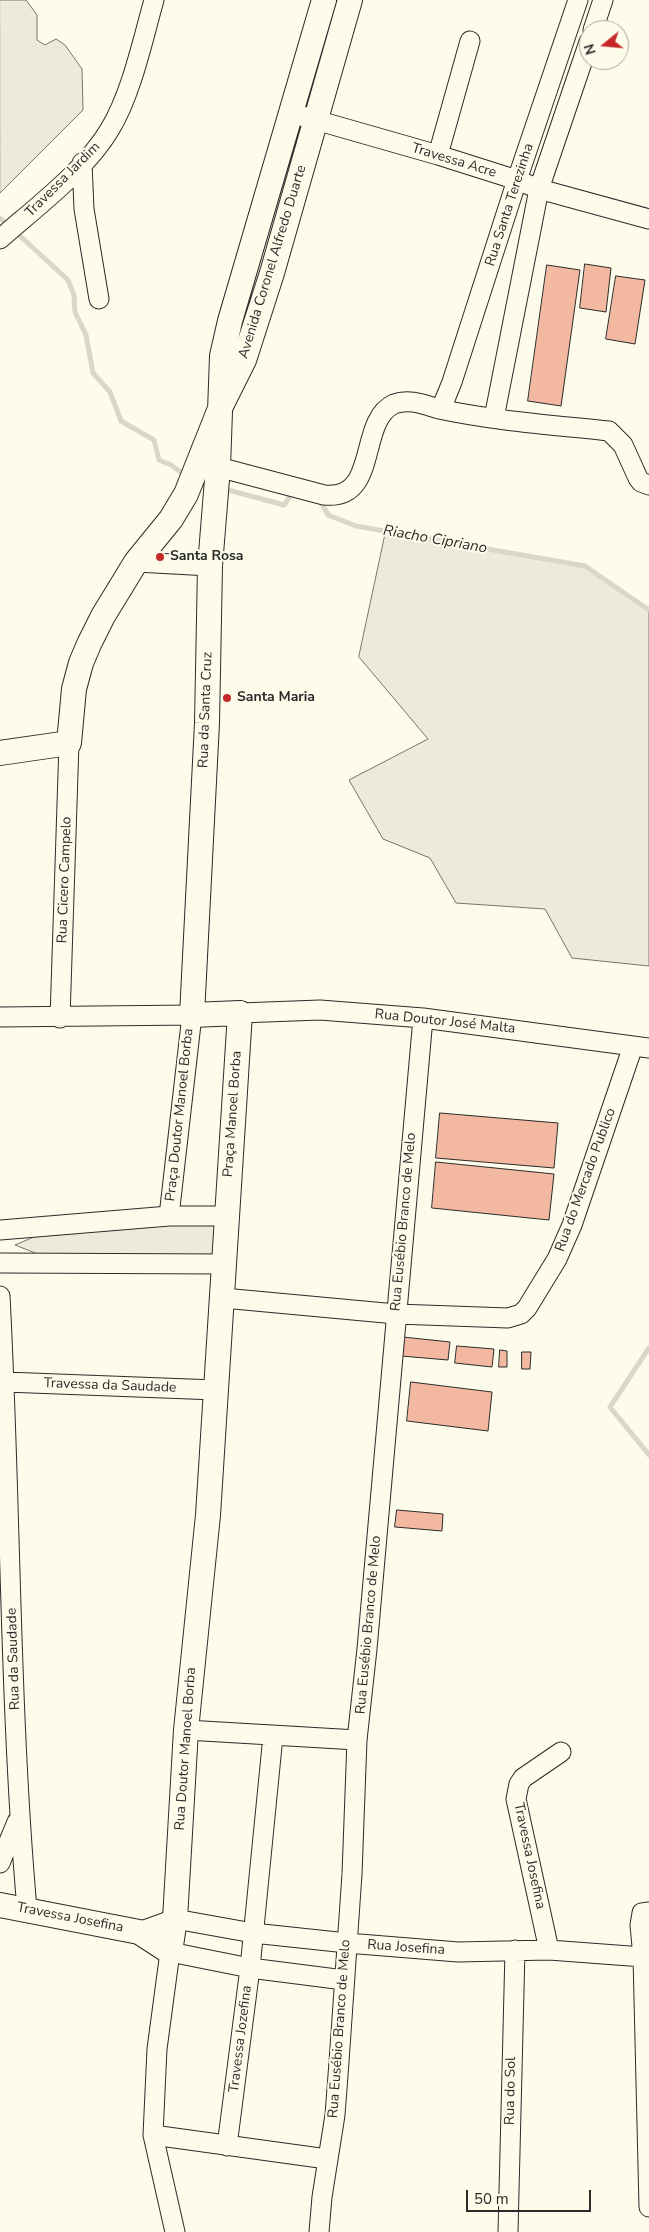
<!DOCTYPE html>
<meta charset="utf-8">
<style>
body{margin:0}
#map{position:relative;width:649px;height:2232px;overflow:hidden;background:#fdfbea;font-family:"Nunito Sans",sans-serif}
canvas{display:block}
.north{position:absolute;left:579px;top:20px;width:50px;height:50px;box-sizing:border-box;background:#fdfbea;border:1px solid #a9a89e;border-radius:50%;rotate:253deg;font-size:14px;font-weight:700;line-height:20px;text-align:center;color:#2b2b2b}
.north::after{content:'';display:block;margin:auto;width:18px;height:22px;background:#c62828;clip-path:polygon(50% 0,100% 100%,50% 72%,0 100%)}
.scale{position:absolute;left:466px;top:2190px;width:125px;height:22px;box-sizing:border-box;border:2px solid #2b2b2b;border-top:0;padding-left:6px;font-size:15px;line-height:18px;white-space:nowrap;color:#2b2b2b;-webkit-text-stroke:4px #fdfbea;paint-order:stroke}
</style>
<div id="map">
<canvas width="649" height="2232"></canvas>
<div class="north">N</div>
<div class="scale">50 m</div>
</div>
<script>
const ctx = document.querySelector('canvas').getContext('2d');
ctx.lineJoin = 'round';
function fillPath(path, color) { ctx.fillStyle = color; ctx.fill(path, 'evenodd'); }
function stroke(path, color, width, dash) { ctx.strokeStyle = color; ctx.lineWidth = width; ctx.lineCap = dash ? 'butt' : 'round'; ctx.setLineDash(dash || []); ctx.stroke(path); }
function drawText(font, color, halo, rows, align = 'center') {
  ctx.font = font + ' "Nunito Sans",sans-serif'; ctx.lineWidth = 4; ctx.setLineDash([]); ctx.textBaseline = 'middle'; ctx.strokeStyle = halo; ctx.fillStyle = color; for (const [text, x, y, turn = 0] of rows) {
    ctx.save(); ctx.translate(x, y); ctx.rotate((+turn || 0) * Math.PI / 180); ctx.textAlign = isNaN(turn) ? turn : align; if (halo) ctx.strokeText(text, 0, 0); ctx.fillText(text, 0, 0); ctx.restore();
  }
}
const green = new Path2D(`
 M0,0H26L37,15V40L45,45L56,39L65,45L82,69L83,110L0,193Z
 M386,531L585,566L649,610V966L572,958L545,909L456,903L430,858L383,839L349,780L428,739L359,657Z
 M220,1221L217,1258H48L15,1245L50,1230Z`);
fillPath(green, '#ecebdb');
stroke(green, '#74746e', 1);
stroke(new Path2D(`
 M0,218L3,221
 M20,236L68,280L74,295L75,312L86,335L93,373L110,392L121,421L154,440L159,460L171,465L182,473
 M228,490L284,505L293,492
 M320,500L328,515L356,526L585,566L649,610
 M649,1348L610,1407L649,1455`), '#d8d7c9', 5);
const building = new Path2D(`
 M585,264L611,268L606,312L580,308Z
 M547,265L580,270L561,406L528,401Z
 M616,276L645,280L635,344L606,339Z
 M440,1113L558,1123L554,1168L436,1158Z
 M436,1162L554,1174L549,1220L432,1208Z
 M403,1337L450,1342L448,1360L401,1356Z
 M457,1346L494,1349L492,1367L455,1363Z
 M500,1350L507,1351V1367H499Z
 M522,1352H531L530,1369H522Z
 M411,1382L492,1392L488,1431L407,1421Z
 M397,1510L443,1514L442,1531L395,1527Z`);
fillPath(building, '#f2b8a0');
stroke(building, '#2b2b2b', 1);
const minor = new Path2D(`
 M593,30L603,0
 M291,113L438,155L517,180L539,189L649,219
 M438,155L470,41
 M82,163L84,209L99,299
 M0,239C35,208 86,170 110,129C131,95 143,39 154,0
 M441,409L452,382L517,180L578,0
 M494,418L539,189L589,42
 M218,467L324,495C380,501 357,421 394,404C409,398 425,405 439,409C495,421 553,425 609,431L623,445L638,478L641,482L649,485
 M136,562L210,566
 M240,1013L320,1010L423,1018L649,1048
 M0,1017L192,1015L169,1216
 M60,1018L69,743
 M0,1230L169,1216H226
 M0,1263L225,1264
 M0,1296C11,1500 9,1705 27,1909
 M223,1298L396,1314L508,1318L521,1314L527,1308L557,1259L572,1225L633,1046
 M5,1382L216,1390
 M186,1730L357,1740
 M0,1863L17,1822
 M649,1912L642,1913L640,1925L643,1957L649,2207
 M139,1932L175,1919L253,1933L347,1943L458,1952L549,1950L643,1957
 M549,1950L516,1799L519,1784L523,1778L561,1752
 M153,2135L327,2159
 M227,2146L250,1968L273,1736
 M175,2232L153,2135L157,2049L170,1952L250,1968L344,1980
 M319,2232L322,2197L335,2115L339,2062L352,1874L357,1740L367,1649L423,1018
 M508,2232L515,1950`);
const major = new Path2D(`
 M0,753L69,743L74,689L81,663L89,644L103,616L136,562L171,519L186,494L221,406L244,360L272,273L350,0
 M0,1905L139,1932L170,1952L175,1919L186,1730L208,1515L240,1013L192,1015L207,723L210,566L218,467L222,356L230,321L324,0`);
stroke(minor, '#2b2b2b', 21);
stroke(major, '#2b2b2b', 26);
stroke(minor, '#fdfbea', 19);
stroke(major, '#fdfbea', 24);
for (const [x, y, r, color] of [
 [160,557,5,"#c62828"],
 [227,698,5,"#c62828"]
]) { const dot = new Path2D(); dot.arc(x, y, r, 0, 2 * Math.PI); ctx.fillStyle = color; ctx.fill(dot); stroke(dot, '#fdfbea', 2); }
drawText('14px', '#2b2b2b', '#fdfbea', [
 ["Travessa Acre",454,161,17],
 ["Travessa Jardim",63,180,-45],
 ["Rua Santa Terezinha",510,205,-72],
 ["Avenida Coronel Alfredo Duarte",273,262,-73],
 ["Rua da Santa Cruz",206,710,-88],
 ["Rua Cicero Campelo",65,880,-88],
 ["Rua Doutor José Malta",445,1022,6],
 ["Praça Manoel Borba",233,1114,-86],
 ["Praça Doutor Manoel Borba",180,1115,-84],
 ["Rua do Mercado Publico",586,1180,-70],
 ["Rua Eusébio Branco de Melo",404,1222,-85],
 ["Travessa da Saudade",110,1386,2],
 ["Rua Eusébio Branco de Melo",369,1625,-85],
 ["Rua da Saudade",14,1659,-92],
 ["Rua Doutor Manoel Borba",186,1749,-86],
 ["Travessa Josefina",529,1856,78],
 ["Travessa Josefina",70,1918,11],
 ["Rua Josefina",406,1948,4],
 ["Rua Eusébio Branco de Melo",340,2029,-86],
 ["Travessa Jozefina",241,2039,-83],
 ["Rua do Sol",511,2091,-89]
]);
drawText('bold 14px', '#2b2b2b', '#fdfbea', [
 ["Santa Rosa",170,557],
 ["Santa Maria",237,698]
], 'left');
drawText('italic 15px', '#2b2b2b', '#fdfbea', [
 ["Riacho Cipriano",435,540,10]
]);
</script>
